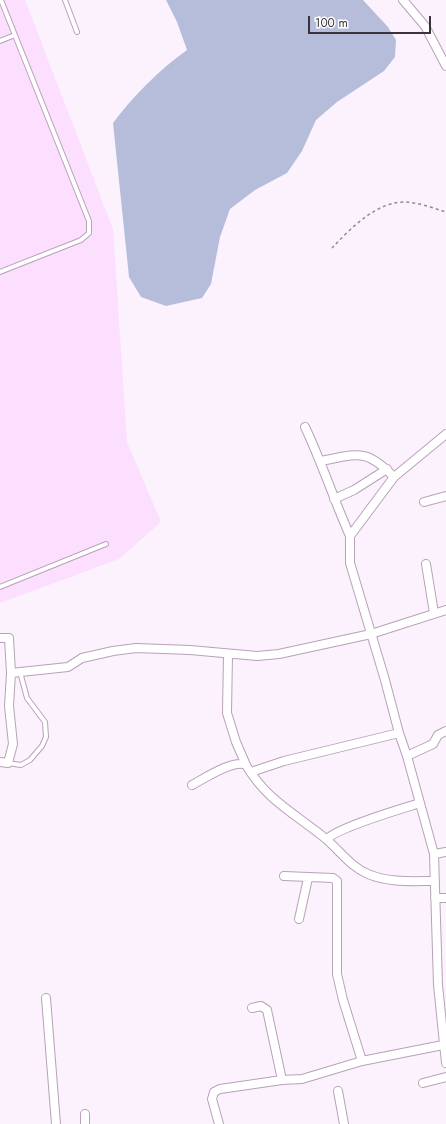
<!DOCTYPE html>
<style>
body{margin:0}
#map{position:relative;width:446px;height:1124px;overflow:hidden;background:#fcf2fd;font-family:Jost,sans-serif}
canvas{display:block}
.scale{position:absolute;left:308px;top:16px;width:123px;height:18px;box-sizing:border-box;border:2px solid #3b323c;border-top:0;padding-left:5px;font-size:12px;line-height:14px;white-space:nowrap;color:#3b323c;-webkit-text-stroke:3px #fff;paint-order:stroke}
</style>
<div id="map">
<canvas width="446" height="1124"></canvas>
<div class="scale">100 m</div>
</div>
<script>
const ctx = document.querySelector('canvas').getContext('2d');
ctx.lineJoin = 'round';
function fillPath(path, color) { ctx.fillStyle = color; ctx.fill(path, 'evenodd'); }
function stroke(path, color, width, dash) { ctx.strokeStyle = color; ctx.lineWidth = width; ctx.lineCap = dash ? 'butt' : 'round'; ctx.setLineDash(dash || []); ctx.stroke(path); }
fillPath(new Path2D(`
 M0,0H25L113,229L127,442L161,522L119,559L0,603Z`), '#fcdefe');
fillPath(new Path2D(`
 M166,0H363L388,27L396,40L395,57L384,71L337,102L316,120L302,151L287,173L255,190L230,209L220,237L211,284L202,298L166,306L141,297L129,277L113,123C134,95 158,71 187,50L177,22Z`), '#b5bddb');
const lane = new Path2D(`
 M65,0L77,32
 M0,41L15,35
 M0,272L81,240L89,233V221L1,0
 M0,587L106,544
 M8,763L21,765L30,760L42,746L46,737L45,722L27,698L20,672`);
const street = new Path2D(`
 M403,0L425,26L446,66
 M305,427C322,463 334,500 350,536
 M446,434L394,477L350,536V563L385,680L399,733L407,756L434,854L438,985L446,1063
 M321,461C358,454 366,448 394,477
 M334,499L354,490L387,469
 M424,502L446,496
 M426,564L434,613
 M0,638H9L11,673L9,706L13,744L8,763L0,762
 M228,654L227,713L236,742L246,765
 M11,673L68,667L82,658L113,651L136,648L190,650L257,656L279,654L371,634L446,610
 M407,756L433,744L438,735L446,731
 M251,772L284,761L399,733
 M192,785C205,778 234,759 246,765C267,801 296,814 326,839C340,851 351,867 368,874C389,883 413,881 435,881
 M327,839C339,827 401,809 420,803
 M434,854L446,852
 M284,876L333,878L337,881V974L343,1000L362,1061
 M435,898H446
 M299,919L308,878
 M46,998L56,1124
 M252,1008L261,1006L267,1010L282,1080
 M423,1083L446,1077
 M338,1091L344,1124
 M85,1114V1124
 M219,1124L212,1099L214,1092L220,1089L282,1080L302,1079L362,1061L443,1045`);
stroke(lane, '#b8a1b9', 6);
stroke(street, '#b8a1b9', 10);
stroke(new Path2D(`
 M332,248C350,229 376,202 404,202C417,202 433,208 446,212`), '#948a95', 1.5, [3, 3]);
stroke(lane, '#fff', 4);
stroke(street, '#fff', 8);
</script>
